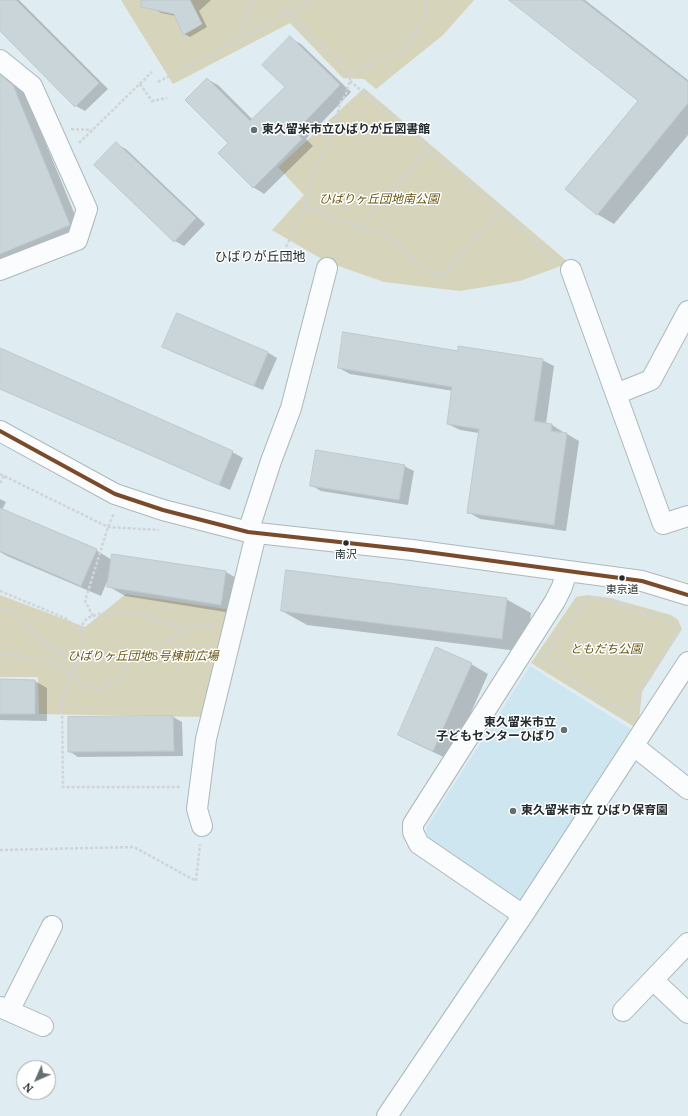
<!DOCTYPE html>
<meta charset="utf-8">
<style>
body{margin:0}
#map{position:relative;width:688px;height:1116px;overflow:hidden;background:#dfecf1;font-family:Lora,serif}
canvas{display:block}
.north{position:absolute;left:16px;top:1060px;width:40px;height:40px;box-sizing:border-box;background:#fff;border:1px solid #a7aaab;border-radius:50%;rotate:225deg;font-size:11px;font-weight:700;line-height:16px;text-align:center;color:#222b2e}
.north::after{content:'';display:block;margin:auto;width:14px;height:18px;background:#646f72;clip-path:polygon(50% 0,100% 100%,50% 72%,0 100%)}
</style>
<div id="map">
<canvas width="688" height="1116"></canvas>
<div class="north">N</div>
</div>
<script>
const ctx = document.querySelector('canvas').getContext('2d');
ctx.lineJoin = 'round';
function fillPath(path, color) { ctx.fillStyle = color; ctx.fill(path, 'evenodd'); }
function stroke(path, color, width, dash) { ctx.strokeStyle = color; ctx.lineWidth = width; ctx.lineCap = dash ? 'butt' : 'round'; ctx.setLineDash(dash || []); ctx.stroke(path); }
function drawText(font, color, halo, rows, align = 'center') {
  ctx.font = font + ' Lora,"Noto Sans JP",serif'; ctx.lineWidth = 3; ctx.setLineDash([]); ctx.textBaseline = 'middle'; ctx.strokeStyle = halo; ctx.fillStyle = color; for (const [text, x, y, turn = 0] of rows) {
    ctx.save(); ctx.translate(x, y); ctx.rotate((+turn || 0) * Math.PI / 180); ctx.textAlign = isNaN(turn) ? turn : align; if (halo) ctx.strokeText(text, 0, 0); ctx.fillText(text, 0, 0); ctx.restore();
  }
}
fillPath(new Path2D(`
 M530,666L637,733L528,908L428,839L426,828Z`), '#cee6ef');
fillPath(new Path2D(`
 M121,0H474L443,35L376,89L364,79L343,78L290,23L173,84Z
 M364,88L569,263L520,281L460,291L384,282L327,262L272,230L304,195L278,167Z
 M126,594L233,610L205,717L39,714L38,677H0V595L85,627Z
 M587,595L610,598L671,615L678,620L682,629L642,692L638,729L531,663L576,597Z`), '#d6d4bb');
fillPath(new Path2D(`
 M0,0H19L108,89L85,111L76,106L0,30Z
 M159,0H211L199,11L207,27L190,37L184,34L176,16L161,13L155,9Z
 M510,0H585L688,80V135L614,224L597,214L639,101Z
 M290,38L301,44L351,92L306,139L313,146L264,194L253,187L229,143L207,79L218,85L253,120L287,87Z
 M0,76L13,83L25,93L82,232L0,265Z
 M116,144L126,149L205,224L184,246L175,241Z
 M163,346L267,352L277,358L263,390L173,352Z
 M0,349L232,452L243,458L230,490L0,389Z
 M458,352L542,360L554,366L546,424L552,425L563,432V434H567L579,441L566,531L480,519L468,512L479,433L460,430L448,424L453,391L350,374L339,368Z
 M404,466L414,471L408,505L321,491L311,485Z
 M0,499L6,502L2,510L96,550L112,560L113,555L226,572L243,582L238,614L125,596L108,586L109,577L101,596L7,556L0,552Z
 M506,599L531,613L526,652L307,625L282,611Z
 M471,664L488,674L450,760L416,744L399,735Z
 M0,680L35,681L47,688V721L0,720Z
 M173,717L182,722L183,756L78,757L69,751Z`), '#0003');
const building = new Path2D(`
 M0,0H16L99,83L75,107L0,31Z
 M142,0H190L202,24L183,35L174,14L141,7Z
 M509,0H582L688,82V103L597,215L565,189L638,101Z
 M290,36L340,85L295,132L302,139L253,188L218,153L228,143L185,100L207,78L250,121L285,87L262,65Z
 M0,75L13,85L70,225L0,254Z
 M116,142L196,218L174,242L94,165Z
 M177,313L268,352L254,386L162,347Z
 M343,332L458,351V346L543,359L534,421L552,424L551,431L567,433L554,525L467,513L479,429L447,424L452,387L338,368Z
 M0,348L233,451L219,485L0,389Z
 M316,450L405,465L399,500L310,486Z
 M0,508L97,549L81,586L0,551Z
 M112,554L226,571L221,605L107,587Z
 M286,570L507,598L502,639L281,611Z
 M436,647L472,663L433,751L398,735Z
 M0,679L35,680V714H0Z
 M173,716L174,751L68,752V717Z`);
fillPath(building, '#cad5d9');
stroke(building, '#bec8cd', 1);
const minor = new Path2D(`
 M0,60L32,86L87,209L77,240L0,270
 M571,270L663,524L688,516
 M616,394L651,380L688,311
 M0,431L115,494L163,510L248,532L412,550L642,581L688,595
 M248,532L271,461L291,408L327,268
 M634,746L688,789
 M202,826L197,809L206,739L256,534
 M523,915L419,844L413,832V824L555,601L562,587L567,571
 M653,980L688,1013
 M0,1007L43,1026
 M9,1011L52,926
 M623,1011L688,943
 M387,1116L523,915L688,662`);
stroke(minor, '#aeb8bc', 22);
stroke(new Path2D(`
 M238,40L253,0
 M350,74L404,49L425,19L427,0
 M350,81L529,236L554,263
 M158,82L258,30L310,0
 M140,84L152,101L167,98
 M71,129L92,130
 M79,143L152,72
 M304,206L395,240L421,268L442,276L500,211
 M361,227L429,150
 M286,247L300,218L307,200L308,186L335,125L340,103L346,94L350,81V74C331,53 308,34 288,13
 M0,474L108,527L159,530
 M0,483L4,476
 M0,591L65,618L75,626L81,632L84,639L81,653L68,682L62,701L63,787H181
 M0,608L13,611L34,634L75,664
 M93,616L85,601L108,527L114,513
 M79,629L87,618L102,613L135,612L185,629
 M549,650L543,659L552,664L559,661L566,666L568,677L628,715L640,692L678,633L669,620L646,614L605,599L587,598L549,650
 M0,655H16L57,663L84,686L100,690L118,680L132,658H153L165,644L188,627L215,625
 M0,850L134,847L196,881L200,844`), '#d1d4d6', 2.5, [3, 2]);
stroke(minor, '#fafcfd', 20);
stroke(new Path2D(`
 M0,431L115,494L163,510L248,532L412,550L642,581L688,595`), '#7a4b2a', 4);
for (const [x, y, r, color] of [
 [254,130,4,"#646f72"],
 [346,543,3.5,"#222b2e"],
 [622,578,3.5,"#222b2e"],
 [564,730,4,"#646f72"],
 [513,811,4,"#646f72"]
]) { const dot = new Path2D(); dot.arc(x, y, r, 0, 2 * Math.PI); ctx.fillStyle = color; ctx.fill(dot); stroke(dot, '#fff', 1.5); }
drawText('11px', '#222b2e', '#fff', [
 ["南沢",346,555],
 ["東京道",622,590]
]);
drawText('bold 12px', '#222b2e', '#fff', [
 ["東久留米市立ひばりが丘図書館",262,130],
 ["東久留米市立",556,723,"right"],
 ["子どもセンターひばり",556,737,"right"],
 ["東久留米市立 ひばり保育園",521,811]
], 'left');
drawText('italic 12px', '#685611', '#fff', [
 ["ひばりヶ丘団地南公園",379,200],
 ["ともだち公園",606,650],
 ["ひばりヶ丘団地8号棟前広場",143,657]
]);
drawText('13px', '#222b2e', '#fff', [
 ["ひばりが丘団地",260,257]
]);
</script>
